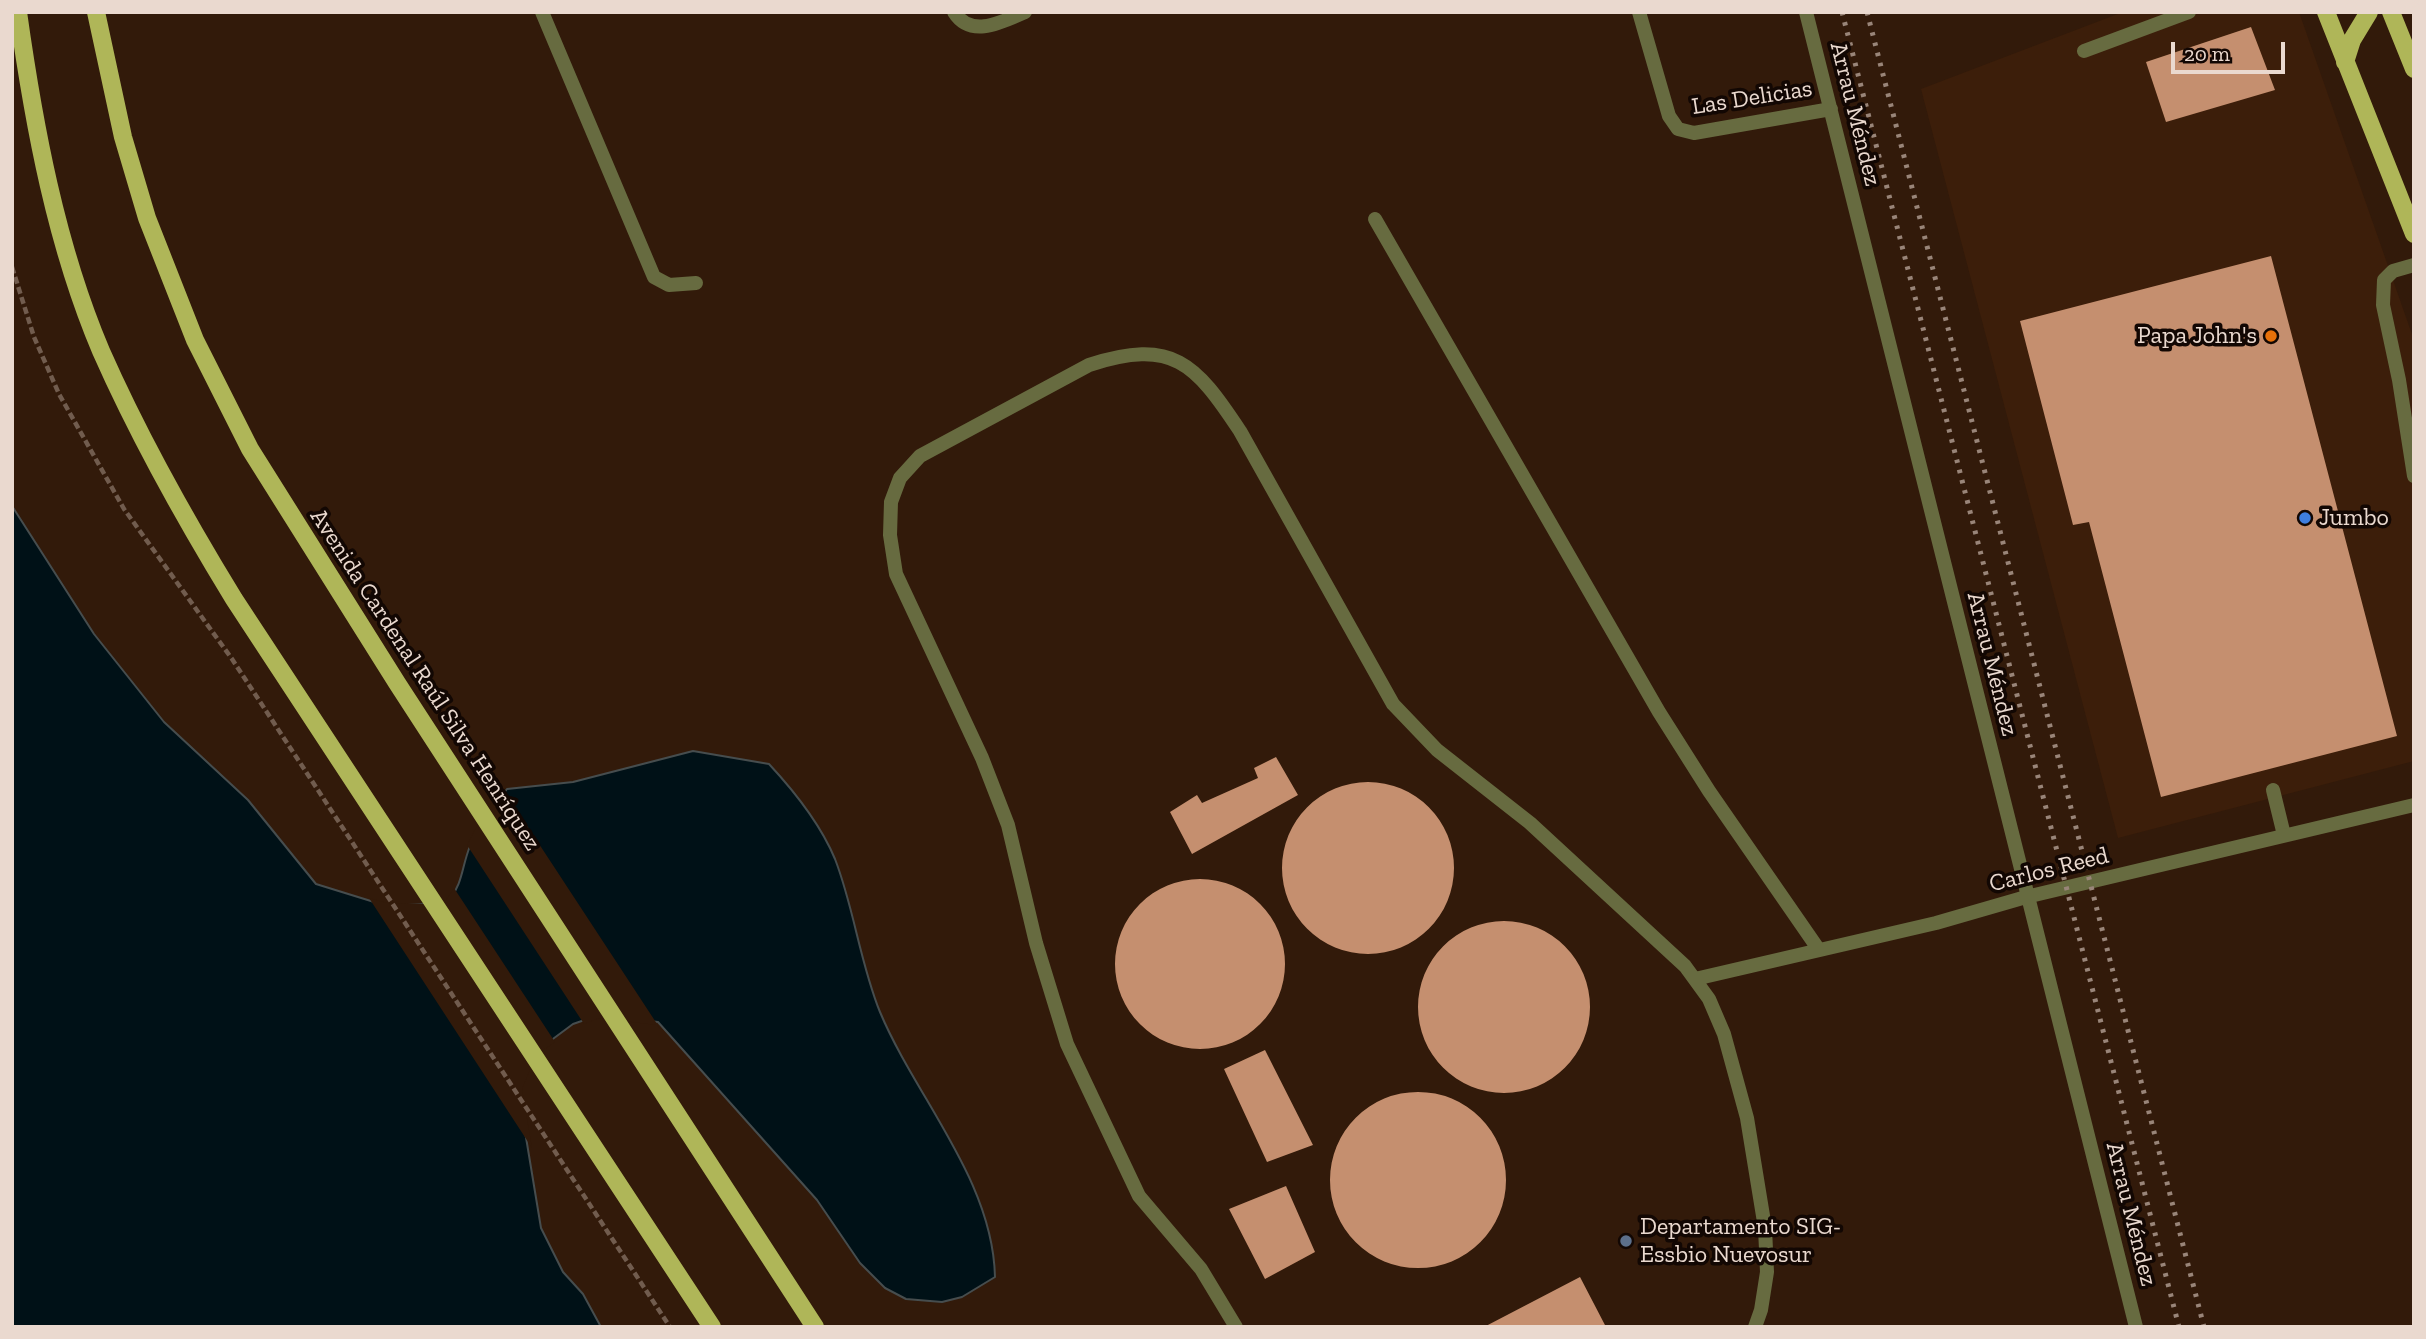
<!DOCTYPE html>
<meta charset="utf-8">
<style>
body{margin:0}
#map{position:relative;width:2426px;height:1339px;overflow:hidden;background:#321a0a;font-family:"Zilla Slab",serif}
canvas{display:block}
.frame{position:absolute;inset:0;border:14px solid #ead9cf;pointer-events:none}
.scale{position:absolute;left:2171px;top:42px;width:114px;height:32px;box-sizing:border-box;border:4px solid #ead9cf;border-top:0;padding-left:9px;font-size:21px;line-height:24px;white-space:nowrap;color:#ead9cf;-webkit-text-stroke:5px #120703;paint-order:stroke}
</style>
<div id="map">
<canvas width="2426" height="1339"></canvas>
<div class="frame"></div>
<div class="scale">20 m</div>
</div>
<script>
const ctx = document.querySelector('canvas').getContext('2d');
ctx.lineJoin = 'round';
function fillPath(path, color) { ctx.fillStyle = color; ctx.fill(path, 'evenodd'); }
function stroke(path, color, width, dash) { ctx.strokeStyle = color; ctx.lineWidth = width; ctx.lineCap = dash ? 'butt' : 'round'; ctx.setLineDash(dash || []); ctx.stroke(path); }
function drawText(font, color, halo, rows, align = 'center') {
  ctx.font = font + ' "Zilla Slab",serif'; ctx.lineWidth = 7; ctx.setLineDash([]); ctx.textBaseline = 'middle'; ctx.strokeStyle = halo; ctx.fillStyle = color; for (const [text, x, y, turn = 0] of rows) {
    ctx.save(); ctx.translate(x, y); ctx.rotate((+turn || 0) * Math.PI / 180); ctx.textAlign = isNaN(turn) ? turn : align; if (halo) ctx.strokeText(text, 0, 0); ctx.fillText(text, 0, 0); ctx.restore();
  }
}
fillPath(new Path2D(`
 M2123,12H2299L2414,340V761L2118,838L1921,89Z`), '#3c1e0a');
const water = new Path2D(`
 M12,506L94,634L164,722L248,800L316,884L387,906L448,903C464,880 461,869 470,846C479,825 493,807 507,789L573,782L693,751L769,764C795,792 820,823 835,859C854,908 860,963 880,1012C916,1098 993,1180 995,1277L962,1297L942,1302L906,1299L885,1288L860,1263L817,1200L658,1022L599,1015L573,1024L534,1053L518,1089L541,1228L563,1272L583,1294L601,1327H12Z`);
fillPath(water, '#001117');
stroke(water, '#464d4e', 2);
fillPath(new Path2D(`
 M503,789L661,1030L656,1025L599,1018L584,1024L467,845L485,811Z
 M454,888L555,1042L536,1055L522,1089L532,1148L369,898L387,903L426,904L446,900Z`), '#321a0a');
fillPath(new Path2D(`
 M2251,27L2275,90L2166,122L2146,62Z
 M2271,256L2397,736L2161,797L2089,522L2073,525L2020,321Z
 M1276,757L1298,795L1192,854L1170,812L1197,795L1202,803L1258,778L1254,768Z
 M1282 868a86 86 0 1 1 172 0a86 86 0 1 1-172 0Z
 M1115 964a85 85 0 1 1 170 0a85 85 0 1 1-170 0Z
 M1418 1007a86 86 0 1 1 172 0a86 86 0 1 1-172 0Z
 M1265,1050L1313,1145L1267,1162L1224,1069Z
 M1330 1180a88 88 0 1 1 176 0a88 88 0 1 1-176 0Z
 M1286,1186L1315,1252L1265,1279L1229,1209Z
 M1580,1277L1606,1327H1484Z`), '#c58f6f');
stroke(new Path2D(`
 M12,267L34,337L59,394L124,509L232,659L670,1327`), '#715c4e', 4.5, [7, 3.5]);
stroke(new Path2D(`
 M542,12L654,277L669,285L696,283
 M2084,51L2189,12
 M1375,219L1659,712L1709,791L1819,950
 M2414,265L2393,271L2384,280L2383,305L2399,380L2414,476
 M2273,790L2284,835
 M1695,979L1936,923L2026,897
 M1236,1327L1201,1269L1139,1196L1067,1044L1036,943L1008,825L982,758L896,574L890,535L891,502L900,478L920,456L1089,365C1173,338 1195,363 1240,431L1393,704L1437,750L1530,823L1685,966L1709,999L1724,1034L1747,1118L1765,1228L1767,1272L1761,1310L1755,1327`), '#676b40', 14);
stroke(new Path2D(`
 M954,12C971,39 1002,22 1025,12
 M1639,12L1669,116L1678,129L1694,133L1831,109
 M1806,12L2136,1327
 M2026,897L2414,805`), '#676b40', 14);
stroke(new Path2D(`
 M18,12C34,126 56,245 101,351C139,437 185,519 234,599L712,1327
 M96,12L123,137L147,218L195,340L250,449L397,683L815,1327
 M2326,12L2414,234
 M2391,12L2414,69
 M2345,62L2352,40L2369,12`), '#afb658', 18);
stroke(new Path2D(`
 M1842,12L2179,1327
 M1867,12L2204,1327`), '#998579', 5, [3.5, 7]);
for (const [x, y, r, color] of [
 [2271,336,7,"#e8710a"],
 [2305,518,7,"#3f7fe0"],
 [1626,1241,7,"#5c6f8a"]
]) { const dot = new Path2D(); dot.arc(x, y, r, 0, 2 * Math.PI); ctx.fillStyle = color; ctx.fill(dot); stroke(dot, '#120703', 2.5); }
drawText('24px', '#ead9cf', '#120703', [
 ["Las Delicias",1752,98,-9],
 ["Arrau Méndez",1855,114,76],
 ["Arrau Méndez",1992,664,76],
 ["Avenida Cardenal Raúl Silva Henríquez",425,680,57],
 ["Carlos Reed",2049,870,-14],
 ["Arrau Méndez",2131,1214,76]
]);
drawText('24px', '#ead9cf', '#120703', [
 ["Papa John's",2257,336,"right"],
 ["Jumbo",2319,518],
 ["Departamento SIG-",1640,1227],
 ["Essbio Nuevosur",1640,1255]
], 'left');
</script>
